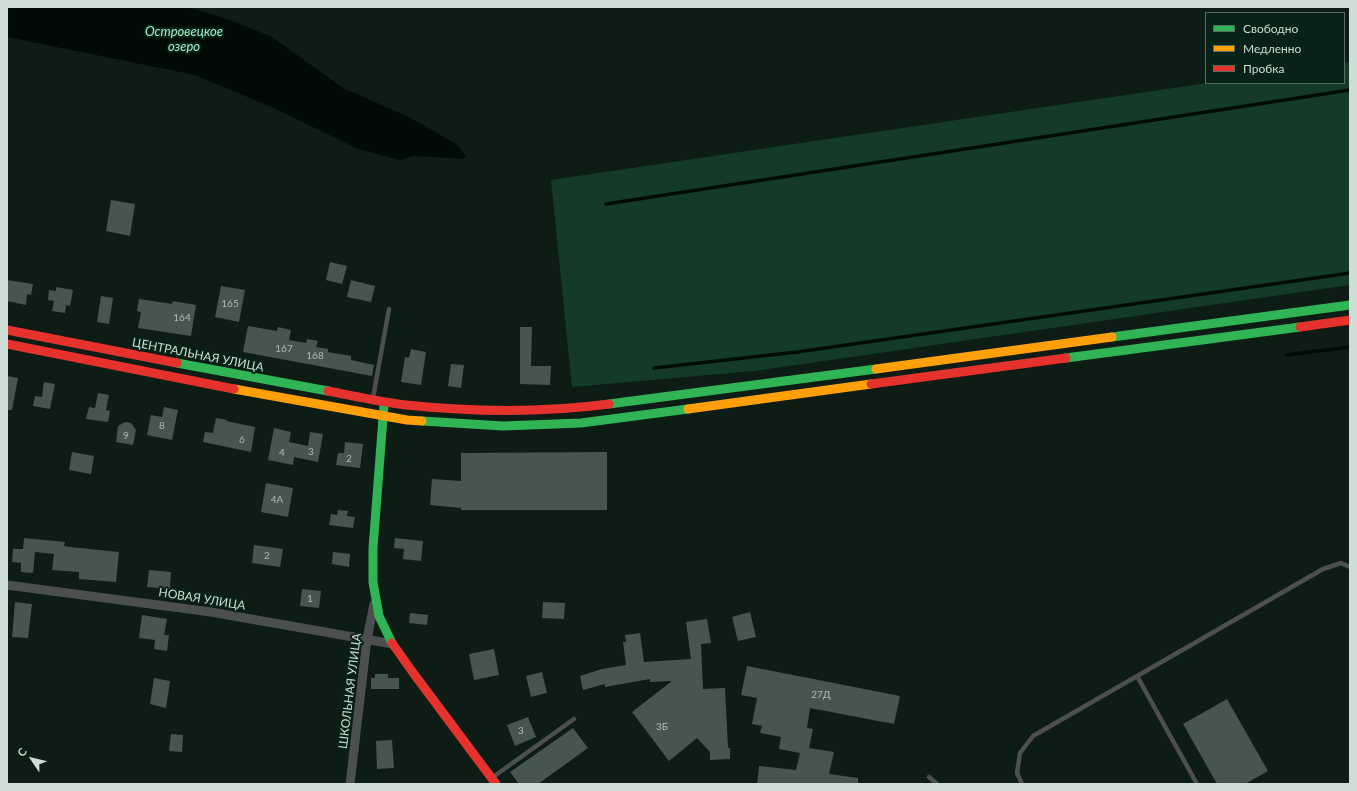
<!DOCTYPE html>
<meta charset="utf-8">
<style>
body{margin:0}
#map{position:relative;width:1357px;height:791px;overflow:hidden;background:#0e1c16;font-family:Lato,sans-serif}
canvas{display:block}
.frame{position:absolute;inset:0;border:8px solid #ceddd5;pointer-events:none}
.legend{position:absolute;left:1205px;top:12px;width:140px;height:72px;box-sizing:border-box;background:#082217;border:1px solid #576d63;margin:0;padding:5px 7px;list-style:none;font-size:12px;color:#ceddd5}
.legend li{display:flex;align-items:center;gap:8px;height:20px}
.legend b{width:20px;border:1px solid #576d63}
.north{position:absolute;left:12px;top:739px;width:40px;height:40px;-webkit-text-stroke:3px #082217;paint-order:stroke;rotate:305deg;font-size:11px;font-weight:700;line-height:16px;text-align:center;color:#ceddd5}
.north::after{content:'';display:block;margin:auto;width:14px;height:18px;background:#ceddd5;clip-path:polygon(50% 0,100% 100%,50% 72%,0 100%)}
</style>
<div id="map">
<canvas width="1357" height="791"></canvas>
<div class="frame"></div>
<ul class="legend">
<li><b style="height:5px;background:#30b455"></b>Свободно</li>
<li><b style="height:5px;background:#ff9f0a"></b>Медленно</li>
<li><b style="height:5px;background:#e5322d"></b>Пробка</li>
</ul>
<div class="north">С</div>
</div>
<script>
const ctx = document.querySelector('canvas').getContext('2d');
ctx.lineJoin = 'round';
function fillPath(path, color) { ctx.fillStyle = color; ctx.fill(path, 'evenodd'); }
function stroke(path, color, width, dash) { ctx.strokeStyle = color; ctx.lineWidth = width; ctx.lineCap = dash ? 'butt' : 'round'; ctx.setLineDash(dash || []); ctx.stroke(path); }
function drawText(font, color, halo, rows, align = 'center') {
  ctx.font = font + ' Lato,sans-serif'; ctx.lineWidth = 4; ctx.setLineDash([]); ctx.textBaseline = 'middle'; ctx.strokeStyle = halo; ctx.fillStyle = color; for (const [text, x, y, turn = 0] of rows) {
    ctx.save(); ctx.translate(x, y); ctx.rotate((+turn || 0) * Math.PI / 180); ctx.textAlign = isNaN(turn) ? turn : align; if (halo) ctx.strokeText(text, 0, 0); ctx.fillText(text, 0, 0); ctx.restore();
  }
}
fillPath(new Path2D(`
 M1350,62V285L754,371L572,387L551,180L1207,83H1344V63Z`), '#143b2a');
fillPath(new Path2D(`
 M7,7H188L230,20L272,37L343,88L411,118L456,144L466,156L463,159L414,156L400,160L358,149L276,109L195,75L7,37Z`), '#010b05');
stroke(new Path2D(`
 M606,204L1350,90
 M1286,355L1350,347
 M654,368L797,352L1350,273`), '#010b05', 3.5);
fillPath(new Path2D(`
 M111,200L135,204L130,236L106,231Z
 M330,262L347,266L342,284L326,280Z
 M7,280L33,284L31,295L27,294L26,305L7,301Z
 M351,280L375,286L371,302L347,297Z
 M221,286L245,290L239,322L215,317Z
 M56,287L73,290L70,306L66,305L65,313L52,311L54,301L48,300L49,290L56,291Z
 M101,296L113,298L109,324L97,322Z
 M139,299L172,304L173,301L196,305L191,336L138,328L141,312L137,311Z
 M248,326L277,331L278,327L291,330L289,340L306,343L307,339L318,341L316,347L328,349V352L351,356V360L374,365L372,376L243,352Z
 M520,327H532L531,366H551L550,385L520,384Z
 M411,349L426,352L421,385L401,382L405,357L409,358Z
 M451,364L464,365L461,388L448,386Z
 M7,376L18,378L12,410H7Z
 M44,382L55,384L50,409L33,406L35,396L42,397Z
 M98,393L109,395L106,410L110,411L108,422L86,419L89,407L95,408Z
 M164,407L178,410L172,440L147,435L151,415L162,417Z
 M216,418L227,420L226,421L255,427L251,452L203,442L205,432L213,433Z
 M125,422L131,423L136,430L133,445L116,442L118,426Z
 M274,428L291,432L289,442L308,446L310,432L323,434L318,462L294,457L293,465L268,460Z
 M345,442L363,444L360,468L336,465L338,453H344Z
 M72,452L94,456L91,474L69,470Z
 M607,452V510H461V508L430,505L432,479L461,481V453Z
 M266,483L293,488L288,517L261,512Z
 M338,510L348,511L347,516L355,517L353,528L329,525L331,514L337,515Z
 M24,538L65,542L64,546L70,547L119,552L116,582L79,579V572L52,570L54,554L35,552L33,573L21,572V563L12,562L13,549H23Z
 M395,538L423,541L421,561L403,559L404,549L394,548Z
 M254,545L283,549L280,567L252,563Z
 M333,552L350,554L349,567L332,564Z
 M149,570L171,572L170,589L147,587Z
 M302,589L321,591L319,608L300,606Z
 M15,602L32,604L28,638L12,637Z
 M543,602L565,603L564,619L542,618Z
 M750,612L756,637L738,641L732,617Z
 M410,613L428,615L427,625L409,623Z
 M142,615L167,619L164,635H169L167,651L154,649L155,640L139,638Z
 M707,619L711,643L701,644L703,689L725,688L728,748H730V759L710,760V752L697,738L669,761L632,712L672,681L650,682V679L605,687V684L583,690L580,676L602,669L626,665L623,642H626L625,635L640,633L644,662L691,659L686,622Z
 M494,649L499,675L474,680L469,654Z
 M747,666L900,696L894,724L810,708L807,728L813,729L809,748L834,752L829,774L858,778V784H757L759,766L796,770L800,753L779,749L781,737L760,733L762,726L752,724L757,698L741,695Z
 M542,672L547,693L531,697L526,676Z
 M375,674H388V678H399V689H371V678H375Z
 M154,678L170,681L166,708L150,704Z
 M1227,699L1268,771L1245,784H1217L1183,724Z
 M528,717L536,737L515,746L507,725Z
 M573,728L588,748L538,784H519L510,772Z
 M171,734L183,735L182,752L169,751Z
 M392,740L394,768L377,769L376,741Z`), '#46554e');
stroke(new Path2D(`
 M373,398L389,309
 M1137,676L1197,784
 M493,777L574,719
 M929,777L937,784
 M1022,784L1017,773L1020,753L1033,736L1323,569L1341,563L1350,567`), '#4d4e50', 4.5);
stroke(new Path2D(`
 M7,585L211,612L393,644
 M350,784L367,639L374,604`), '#4d4e50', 9);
stroke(new Path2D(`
 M1112,337L1350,305
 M1066,358L1300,327
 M177,363L328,391
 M609,404L876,369
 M384,405L373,548V582L379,616L392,643
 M422,421L503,426L581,423L688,409`), '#30b455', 9);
stroke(new Path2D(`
 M876,369L1112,337
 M234,389L407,420L422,421
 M688,409L871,384`), '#ff9f0a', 9);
stroke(new Path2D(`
 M1300,327L1350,320
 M7,330L177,363
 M7,344L234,389
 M871,384L1066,358
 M328,391C354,396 380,402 406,405C473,412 541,413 609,404
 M392,643L414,674L496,784`), '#e5322d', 9);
drawText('10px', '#acbbb3', null, [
 ["165",230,304],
 ["164",182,318],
 ["167",284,349],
 ["168",315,356],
 ["8",162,426],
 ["9",126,436],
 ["6",242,440],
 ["3",311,452],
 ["4",282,453],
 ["2",349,459],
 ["4А",277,500],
 ["2",267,556],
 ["1",310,599],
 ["27Д",821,695],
 ["3Б",662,727],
 ["3",521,731]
]);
drawText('12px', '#ceddd5', '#082217', [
 ["ЦЕНТРАЛЬНАЯ УЛИЦА",198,355,11],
 ["НОВАЯ УЛИЦА",202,599,9],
 ["ШКОЛЬНАЯ УЛИЦА",350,691,-83]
]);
drawText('italic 13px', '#a4eec8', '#082217', [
 ["Островецкое",184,32],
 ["озеро",184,47]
]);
</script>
